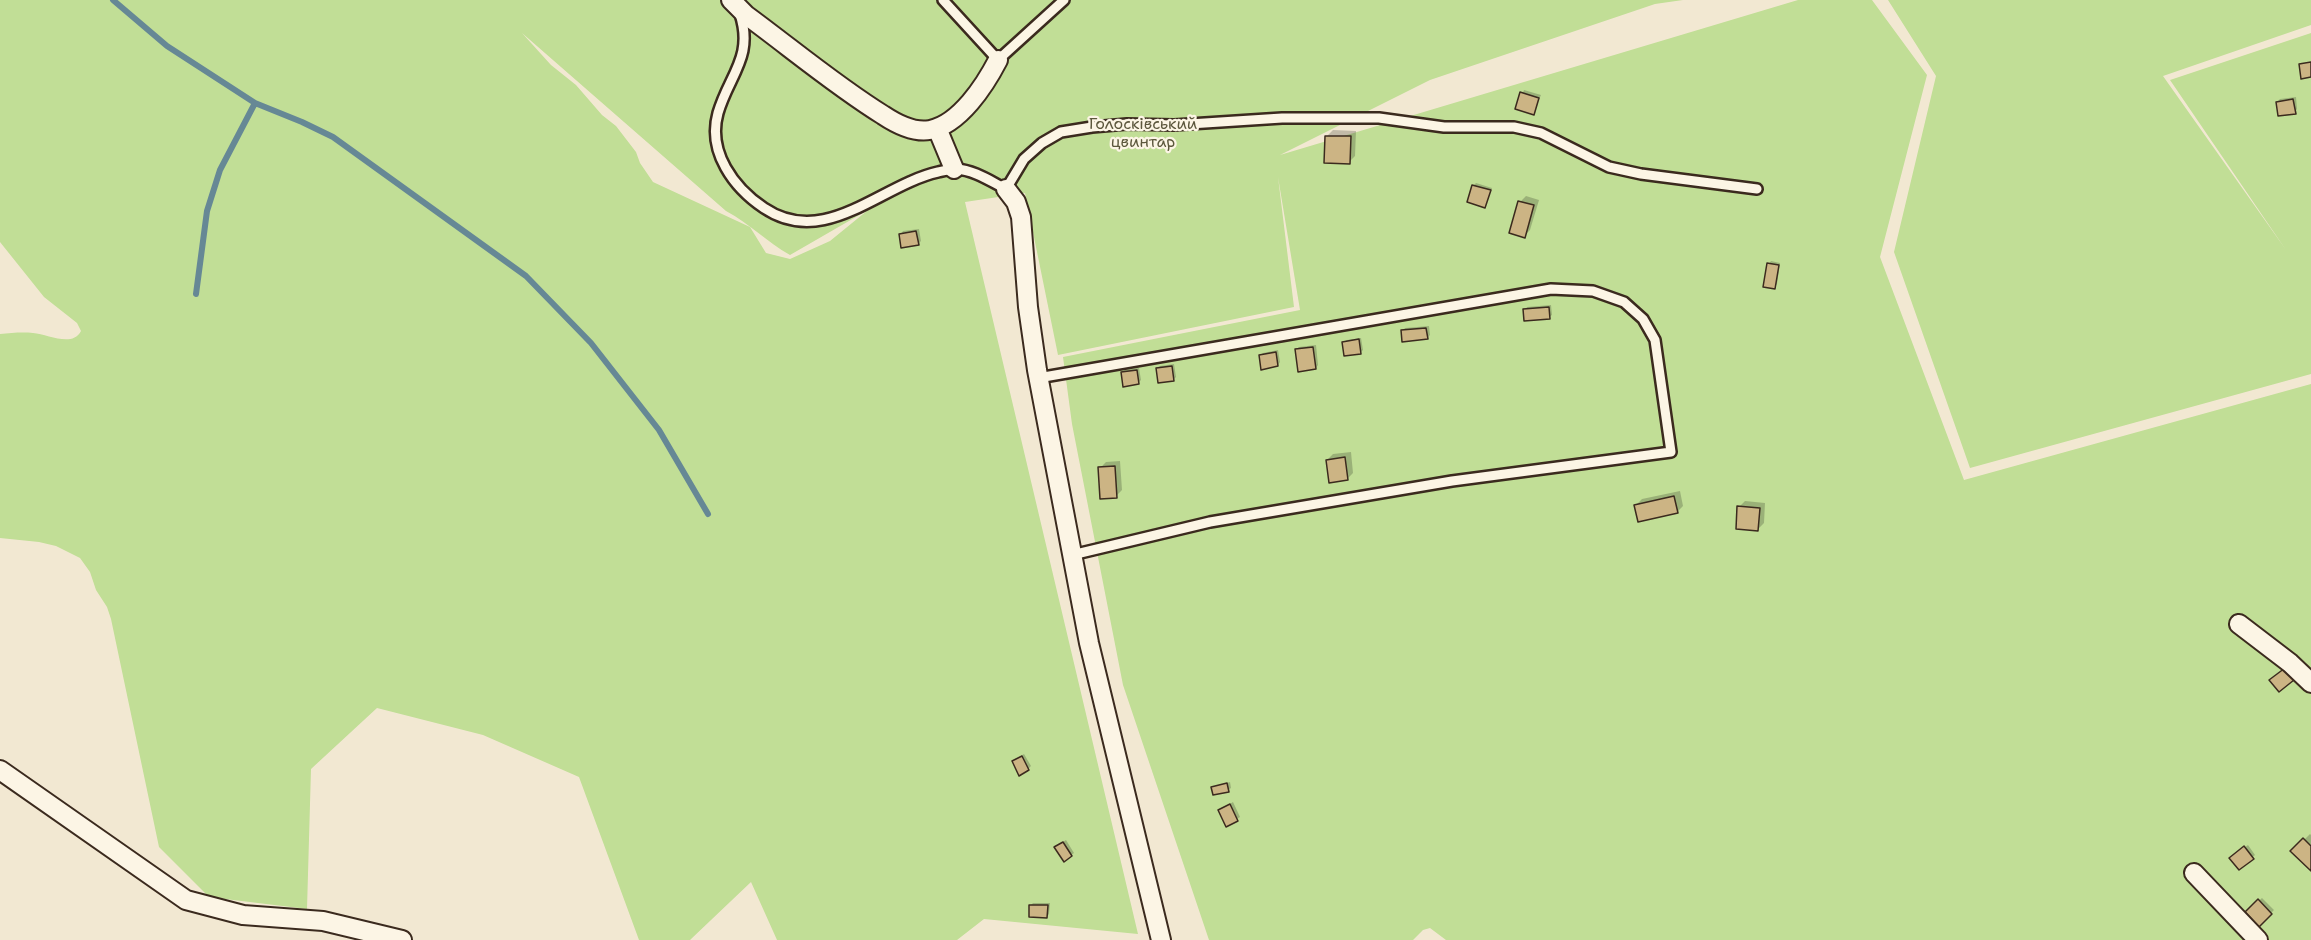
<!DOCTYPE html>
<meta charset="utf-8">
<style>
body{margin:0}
canvas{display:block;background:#f2e8d2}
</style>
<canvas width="2311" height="940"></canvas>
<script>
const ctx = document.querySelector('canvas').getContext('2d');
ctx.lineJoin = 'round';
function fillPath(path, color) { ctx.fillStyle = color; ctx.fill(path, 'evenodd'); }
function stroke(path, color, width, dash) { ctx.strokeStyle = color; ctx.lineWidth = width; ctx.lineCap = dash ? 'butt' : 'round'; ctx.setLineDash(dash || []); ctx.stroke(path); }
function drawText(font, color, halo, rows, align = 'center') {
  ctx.font = font + ' "Shantell Sans",sans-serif'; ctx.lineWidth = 4.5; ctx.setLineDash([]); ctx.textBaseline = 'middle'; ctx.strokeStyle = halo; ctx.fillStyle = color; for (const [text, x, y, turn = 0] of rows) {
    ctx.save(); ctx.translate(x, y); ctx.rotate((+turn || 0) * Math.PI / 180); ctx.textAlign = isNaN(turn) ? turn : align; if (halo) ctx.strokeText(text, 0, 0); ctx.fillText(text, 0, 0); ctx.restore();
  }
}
fillPath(new Path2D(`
 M0,0H1683L1655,4L1430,80L1280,155L1798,0H1872L1927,75L1880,257L1964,480L2311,384V940H1446L1430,928L1423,930L1413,940H1209L1123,685L1072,424L1063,357L1300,310L1278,177L1294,307L1058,355L1025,193L965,202L1138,934L984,919L957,940H777L751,882L690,940H639L579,777L483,735L377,708L311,769L307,909L209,897L159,847L111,619L107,607L96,590L90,572L80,558L56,546L39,542L0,538V334C11,333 22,332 33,333C48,334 72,348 81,331L77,323L44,297L0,242ZM522,33L726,211C750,224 767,242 790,255L868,210L830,241L790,259L766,253L750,227L653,182L640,163L636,152L616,126L602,115L576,85L551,65Z
 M1888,0H2311V25L2163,76L2286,250L2170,80L2311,33V374L1970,468L1894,252L1936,76Z`), '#c1de96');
fillPath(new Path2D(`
 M1524,90L1541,95L1533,113L1517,108Z
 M2296,97L2297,109L2295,112L2277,102L2280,99Z
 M1333,130L1356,131L1355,156L1349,162L1327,136Z
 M1476,183L1492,188L1485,206L1474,185Z
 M1526,196L1539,200L1530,230L1524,236L1520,202Z
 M919,229L921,241L918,244L901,234L903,231Z
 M1771,261L1780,263L1777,284L1774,287L1769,264Z
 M1551,305L1552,315L1549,317L1525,310L1527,307Z
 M1429,326L1430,335L1427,338L1402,331L1405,328Z
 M1361,338L1363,350L1360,353L1344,342L1347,340Z
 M1316,345L1318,365L1316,368L1296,350L1299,347Z
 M1278,350L1280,362L1278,365L1260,356L1263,353Z
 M1174,364L1176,377L1174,379L1158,368L1160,366Z
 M1139,368L1141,380L1138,383L1122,372L1125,370Z
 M1351,452L1353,473L1347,479L1327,460L1333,454Z
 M1120,461L1122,490L1116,496L1100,468L1106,462Z
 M1680,491L1683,506L1677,512L1636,505L1642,499Z
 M1745,501L1765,503L1764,523L1758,529L1739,507Z
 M1024,754L1031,766L1028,769L1013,761Z
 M1230,782L1231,788L1228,790L1212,788Z
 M1233,802L1240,817L1227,825L1220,810Z
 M2310,834L2311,835V869L2293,851Z
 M1066,840L1074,853L1071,855L1058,845Z
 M2248,845L2255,855L2239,868L2234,856Z
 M2262,898L2274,910L2259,925L2247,912Z
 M1033,903H1050L1049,914L1047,917L1031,905Z`), '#0003');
stroke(new Path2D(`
 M113,0L167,46L255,103L302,122L333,137L526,276L591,343L659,430L708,514
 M196,294L207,211L220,170L255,103`), '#668895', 6);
const building = new Path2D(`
 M2311,62V77L2301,79L2299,64Z
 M1520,92L1539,98L1534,115L1515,109Z
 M2293,99L2296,114L2278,116L2276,102Z
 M1325,136H1351L1350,164L1324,163Z
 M1472,185L1491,190L1485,208L1467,202Z
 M1518,201L1534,205L1525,238L1509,233Z
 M916,231L919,245L901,248L899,234Z
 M1767,263L1779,265L1775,289L1763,287Z
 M1549,307L1550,319L1524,321L1523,309Z
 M1426,328L1428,339L1402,342L1401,330Z
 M1359,339L1361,354L1344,356L1342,342Z
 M1313,347L1316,369L1298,372L1295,349Z
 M1276,352L1278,366L1261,370L1259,355Z
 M1172,366L1174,381L1158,383L1156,368Z
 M1137,370L1139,384L1123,387L1121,372Z
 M1345,457L1348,480L1329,483L1326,460Z
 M1115,466L1117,498L1100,499L1098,467Z
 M1674,496L1678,513L1638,522L1634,505Z
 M1737,506L1760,508L1758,531L1736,529Z
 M2285,668L2294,680L2279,692L2269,680Z
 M1022,756L1029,770L1019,776L1012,761Z
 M1227,783L1229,792L1213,795L1211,787Z
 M1230,804L1238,821L1226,827L1218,810Z
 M2303,838L2311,846V871L2290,851Z
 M1063,842L1072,856L1064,862L1054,847Z
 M2244,846L2254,859L2239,870L2229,858Z
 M2258,899L2272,914L2259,927L2245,912Z
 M1029,905H1048L1047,918L1029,917Z`);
fillPath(building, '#ccb484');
stroke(building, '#3b2a1e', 1.5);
const service = new Path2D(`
 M943,0L998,60L1064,0
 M740,14C754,57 729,75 718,113C707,152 734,188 764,208C825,249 880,185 938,172C943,171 950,169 956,169C974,170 990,181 1006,189L1024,159L1042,143L1061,132L1092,127L1127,124L1174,125L1282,118H1379L1444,127H1514L1541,133L1609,167L1641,174L1757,189
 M1038,378L1551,289L1593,291L1624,302L1643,319L1655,340L1671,452L1452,481L1210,522L1072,555`);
const minor = new Path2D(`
 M731,0L746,15C791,48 836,86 883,115C895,123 914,133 930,130C960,124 985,85 998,60
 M937,128L954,169
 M1006,189L1016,202L1021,217L1028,307L1037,370L1089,643L1161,940
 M2239,624L2290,663L2311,683
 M0,770L186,900L243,915L323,921L402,940
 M2194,873L2258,940`);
stroke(service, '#3b2a1e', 14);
stroke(minor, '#3b2a1e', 22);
stroke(service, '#fcf5e5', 9);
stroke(minor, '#fcf5e5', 18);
drawText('16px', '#5c573c', '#fcf5e5', [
 ["Голосківський",1143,125],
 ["цвинтар",1143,143]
]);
</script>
